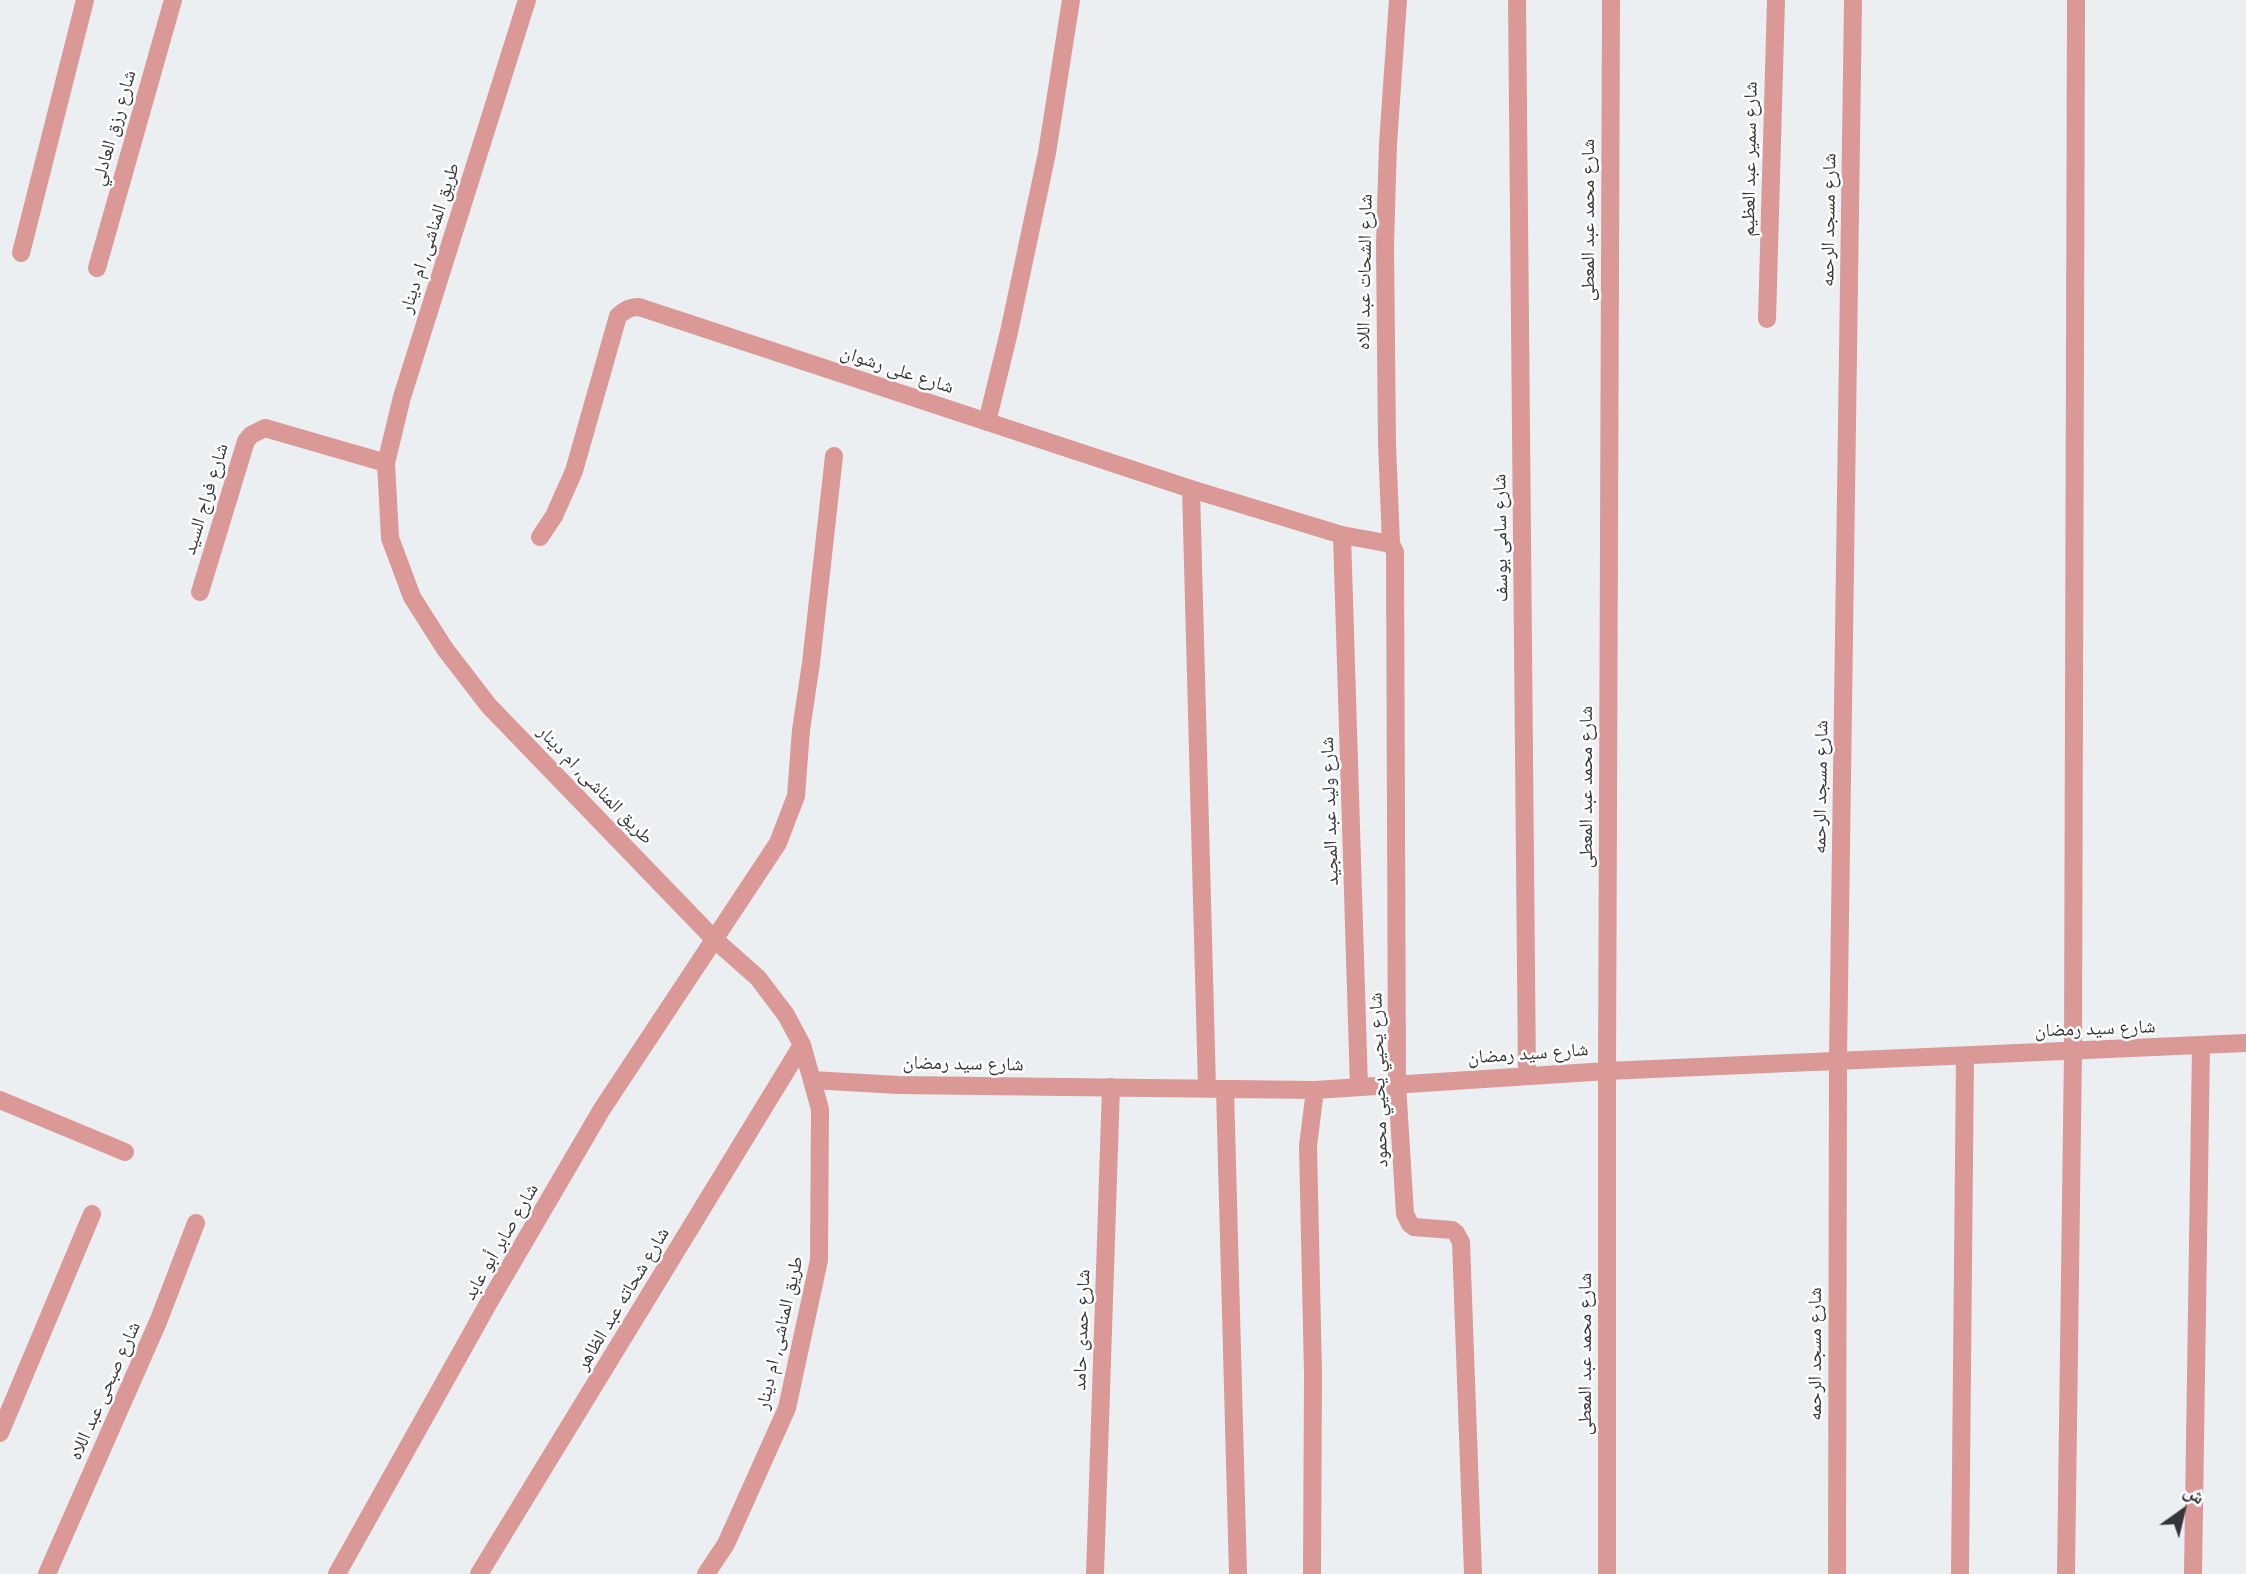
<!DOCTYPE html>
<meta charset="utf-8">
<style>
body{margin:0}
#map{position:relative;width:2246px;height:1574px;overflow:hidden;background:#eceff2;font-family:"Open Sans","Noto Naskh Arabic",sans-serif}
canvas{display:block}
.north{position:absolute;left:2148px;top:1476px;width:70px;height:70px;-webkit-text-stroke:5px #fff;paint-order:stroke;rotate:34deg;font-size:19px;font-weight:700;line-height:28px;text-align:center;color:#343536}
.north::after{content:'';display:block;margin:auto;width:24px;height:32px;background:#343536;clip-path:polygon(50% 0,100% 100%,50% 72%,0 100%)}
</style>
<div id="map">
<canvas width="2246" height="1574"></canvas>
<div class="north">ش</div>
</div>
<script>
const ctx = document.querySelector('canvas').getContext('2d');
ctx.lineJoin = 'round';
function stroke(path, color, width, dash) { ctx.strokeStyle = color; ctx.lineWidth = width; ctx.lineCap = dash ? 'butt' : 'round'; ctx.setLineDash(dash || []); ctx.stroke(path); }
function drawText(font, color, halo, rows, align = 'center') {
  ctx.font = font + ' "Open Sans","Noto Naskh Arabic",sans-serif'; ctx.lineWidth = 5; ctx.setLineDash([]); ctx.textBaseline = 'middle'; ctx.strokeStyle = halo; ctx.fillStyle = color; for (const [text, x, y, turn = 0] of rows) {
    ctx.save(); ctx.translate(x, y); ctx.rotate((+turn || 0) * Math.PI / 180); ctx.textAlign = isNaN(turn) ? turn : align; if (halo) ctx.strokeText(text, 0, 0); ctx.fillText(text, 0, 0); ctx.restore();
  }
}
stroke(new Path2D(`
 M527,0L402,397L386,463L390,538L412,597L445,649L489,706L714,939L758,978L786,1015L802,1045L820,1109L819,1260L787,1408L726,1544L706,1574
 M1398,0L1388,144L1385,244L1387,444L1391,544L1395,552L1397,1084L1405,1214L1410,1224L1414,1227L1452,1230L1456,1233L1461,1242L1473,1574
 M1517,0L1527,1075
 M21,253L85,0
 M97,268L173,0
 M1767,319L1776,0
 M987,422L1009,332L1047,153L1071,0
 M1191,489L1207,1088
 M1342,535L1359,1087
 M540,537L554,516L574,471L618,316C625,310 630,307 639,307L1191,489L1342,535L1391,544
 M200,592L246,441L251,435L265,428L386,463
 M812,1080L898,1085L1315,1090L1607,1071L2246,1043
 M1225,1089L1238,1574
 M0,1100L125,1152
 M0,1433L92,1214
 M47,1574L158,1322L196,1223
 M337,1574L488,1304L602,1109L778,843L796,796L801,730L811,663L834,456
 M479,1574L802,1045
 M1095,1574L1111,1087
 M1312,1574L1313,1374L1308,1146L1315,1090
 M1607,1574V1071L1611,0
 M1837,1574L1838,1059L1853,0
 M1960,1574L1965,1056
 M2066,1574L2073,1051L2076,0
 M2193,1574L2201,1046`), '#da9897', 18);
drawText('19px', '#343536', '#fff', [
 ["شارع رزق العادلي",114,128,-74],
 ["شارع سمير عبد العظيم",1750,159,-89],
 ["شارع محمد عبد المعطى",1589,220,-90],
 ["شارع مسجد الرحمه",1829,220,-89],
 ["طريق المناشى, ام دينار",430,238,-72],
 ["شارع الشحات عبد اللاه",1365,272,-89],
 ["شارع على رشوان",897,370,18],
 ["شارع فراج السيد",206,499,-73],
 ["شارع سامى يوسف",1501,538,-91],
 ["طريق المناشى, ام دينار",595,785,46],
 ["شارع محمد عبد المعطى",1587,787,-90],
 ["شارع مسجد الرحمه",1821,787,-89],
 ["شارع وليد عبد المجيد",1330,811,-92],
 ["شارع سيد رمضان",2095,1029,-2],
 ["شارع سيد رمضان",1528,1054,-4],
 ["شارع سيد رمضان",963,1064,1],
 ["شارع يحيي يحيي محمود",1379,1080,-92],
 ["شارع صابر أبو عابد",501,1242,-60],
 ["شارع شحاته عبد الظاهر",623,1299,-59],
 ["شارع حمدى حامد",1082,1330,-88],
 ["طريق المناشى, ام دينار",780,1333,-77],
 ["شارع محمد عبد المعطى",1586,1354,-90],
 ["شارع مسجد الرحمه",1816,1354,-90],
 ["شارع صبحى عبد اللاه",105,1391,-66]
]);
</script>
